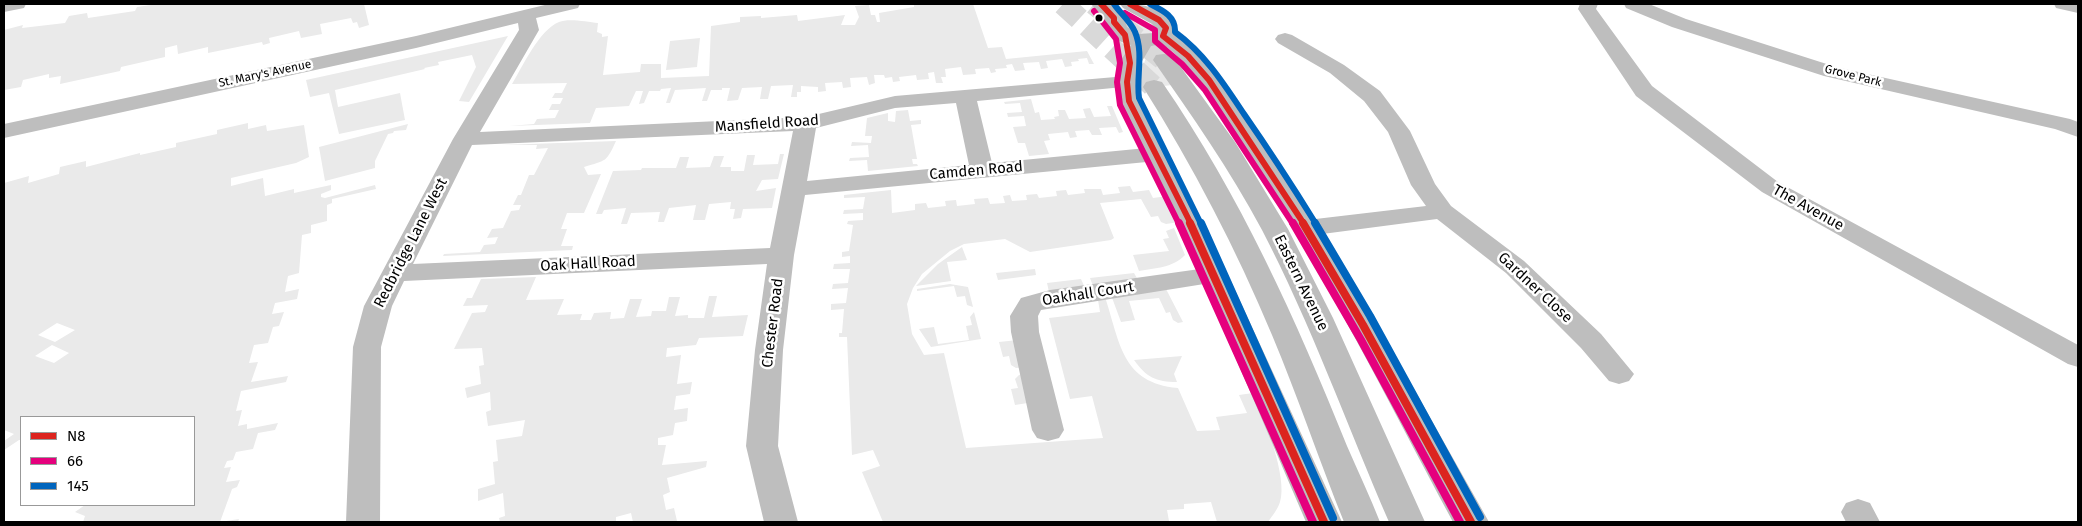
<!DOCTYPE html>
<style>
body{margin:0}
#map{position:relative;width:2082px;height:526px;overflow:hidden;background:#fff;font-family:"Fira Sans",sans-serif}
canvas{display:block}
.frame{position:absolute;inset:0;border:5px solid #000;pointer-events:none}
.legend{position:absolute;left:20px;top:416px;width:175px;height:90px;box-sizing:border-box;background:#fff;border:1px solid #999;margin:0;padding:6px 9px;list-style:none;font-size:15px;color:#000}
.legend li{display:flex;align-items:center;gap:10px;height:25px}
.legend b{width:25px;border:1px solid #999}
</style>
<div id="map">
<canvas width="2082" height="526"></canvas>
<div class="frame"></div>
<ul class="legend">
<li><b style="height:6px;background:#dc241f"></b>N8</li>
<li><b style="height:6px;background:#e5007d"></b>66</li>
<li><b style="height:6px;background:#0065bd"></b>145</li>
</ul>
</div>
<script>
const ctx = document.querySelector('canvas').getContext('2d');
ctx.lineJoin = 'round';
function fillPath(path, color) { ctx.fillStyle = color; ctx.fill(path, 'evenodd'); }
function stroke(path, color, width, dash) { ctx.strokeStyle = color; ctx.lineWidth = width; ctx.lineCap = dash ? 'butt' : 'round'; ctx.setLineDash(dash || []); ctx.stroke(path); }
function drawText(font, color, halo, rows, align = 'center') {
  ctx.font = font + ' "Fira Sans",sans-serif'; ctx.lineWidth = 5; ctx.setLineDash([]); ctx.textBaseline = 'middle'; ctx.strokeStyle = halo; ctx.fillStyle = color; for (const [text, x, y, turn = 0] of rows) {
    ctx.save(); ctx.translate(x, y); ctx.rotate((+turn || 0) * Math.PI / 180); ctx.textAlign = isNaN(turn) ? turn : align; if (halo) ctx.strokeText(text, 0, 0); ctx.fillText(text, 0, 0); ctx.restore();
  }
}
fillPath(new Path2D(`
 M158,4H364L369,25L359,28L357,22L353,23L351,18L320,24L322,34L301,38L299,31L269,38L270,43L263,45L262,42L208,53V47L178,54L177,45L165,48V57L121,67L120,71L60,84L61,76L49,78V74L23,80L21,87L4,90V30L23,25L22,28L65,23L69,16L87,13L88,18L135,11L137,7Z
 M914,4H973L988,48L1002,47L1006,59L1087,51L1094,64H1089L1087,58L1078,59L1079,61L1071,62L1072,66L1065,67L1062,59L1046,61L1048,68L1041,69L1039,62L1023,63L1025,70L1015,71L1012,64L1006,65L1007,68L995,69L996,72L991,73L989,68L975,69L976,74L963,75L961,67L945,69L946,77H941L943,83H936L934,72L928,73L929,79L917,80L916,75L899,77L900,81L893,82L892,77L885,78L884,75H874L875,83L869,85L867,77L850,78L851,87L843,88L842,82L825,83L826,91L818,92V87L801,86V92H797V97H791L793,85L771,86L768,99H760L762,87L742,88L738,100L727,101L730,88H722V90H711L707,101H702L706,88L675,90L670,103H666L671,88L661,89L660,91H649L644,103L639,104L643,91H636L629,106L596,108L590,123L509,126L534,124L537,119L555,118L559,110H549L552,104H560L563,98H552L555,93H562L567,83L512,84C523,66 539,30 559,22C569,18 587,22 598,23L597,32L602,34V37L608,36L603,75L640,72L641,64H661V78L709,76L711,26L740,22V17L761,16V18L797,15L798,21L845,15L841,25H855L859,17L855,6L869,5L871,15H875L877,22H880L879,13L914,7Z
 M1124,22L1155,24L1158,35L1130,34Z
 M508,36L469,102L459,101L476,67L472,55L438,62L439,65L424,68L425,69L335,90L338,107L400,93L405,120L339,134L329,93L310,97L306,80Z
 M700,38L697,67L666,70L670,41Z
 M1154,49H1165L1178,58L1155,62L1172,85L1140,89C1138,77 1144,62 1149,51Z
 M1031,99L1035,113L1039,112L1041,120L1055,119L1054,117L1059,116L1058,110H1065L1069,119L1086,118L1083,109L1090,108L1094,117L1111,116L1107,106H1112L1123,132L1119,133L1116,127L1099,128L1102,135H1092L1089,130L1075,131L1077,137L1070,138L1068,132L1048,134L1050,140L1044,141L1049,154L1029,156L1025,143H1018L1013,127L1026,126L1024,116L1008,117L1007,113L1022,112L1020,103L1005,104L1004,102Z
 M908,110L910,121L921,120V124L911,125L917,159H912L913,164H917L918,166L868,171L867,160L849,161L850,158L869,157L868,145L851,146L852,142L871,143L872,136H865L867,118L888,113V121L895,122L896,111Z
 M248,123V129L266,125L267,131L304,125L309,157L296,163L231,178V186L263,178L265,196L294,189V193L331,185V190L321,194V197L325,198L375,185L376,189L332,199V203L327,205V221L311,225V233L302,235L299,273L288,276L285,292L299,289L297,299L275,303L272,314L284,312L279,326L273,327L268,343L254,345L249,363L258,362L251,382L288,376L286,382L241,391L236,411L242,410L238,426L247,424V429L278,423L275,430L258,433L253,449L236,452L233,460L227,461L224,468L231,467L226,482L240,480L237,487L232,489L220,522L239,519L238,522H83L85,516L75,512L85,505H91V506L194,505V417H21V440H19L4,450V441L14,434L4,430V183L29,176L28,183L59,174L60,167L86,161V167L140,153V155L176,147V143L217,134V130ZM57,323L75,330L55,342L38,335ZM52,345L69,353L54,363L35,356Z
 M408,124L406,130L394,131L393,133L388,134L375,161V168L325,181L319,147Z
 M616,141C606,163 606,160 584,167L588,175L601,174L584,213H567L561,229H567L561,246H573L572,250L443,256L444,254L480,252L484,245L495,244L498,237L487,238L492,229L503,228L511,211L519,210L521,205H513L518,195H521L529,175H534L548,148L536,149L537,145H501Z
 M780,154H784L778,179L762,180L756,191L776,188L772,208L743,209L741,218L733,219L735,209H730L731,202L709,204L705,220H693L696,205L669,208L664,222H658L660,212L631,213L627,224H621L626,208L604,210L602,214H596L613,171L641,170L642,168H676L680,157H689L686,168L710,167L714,156H724L720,167H731V171H744L747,155H755L753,165L778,164Z
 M1130,186L1133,192L1149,190L1153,198L1168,196L1179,222L1166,224L1161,222L1158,216L1151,217L1141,199L1100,203L1114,238L1111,240L1030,252L1005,239L964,244L950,251L922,274L913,288L907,304L912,334L924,355L944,353L966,448L1103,438L1092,396L1070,399L1049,318L1100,312L1098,300L1105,297C1120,342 1121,383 1178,388L1197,431L1220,430L1216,417L1247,413L1239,395L1253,393C1264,416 1288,478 1280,502C1278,509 1272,516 1268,522H1217L1211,502L1184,504V509L1167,510L1169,521L1148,522H883L862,472L880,466L873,450L852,455L847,337H839V333H842L844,309L831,310V304L846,303L848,288L832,289L833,284L848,283L850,269H833L834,264L850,263V256L842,257V252L849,251L853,225L847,224L848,221L863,220V213L843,214L844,210L863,209L865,197L844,198V195L891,190L892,213L915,210V204L926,203L928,208L946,206L945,201L956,200L957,206L975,204L974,199L988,198L990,204L1005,203L1003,196L1010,195L1012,201L1027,200L1026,195L1037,194L1039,198L1057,196L1056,191L1066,190L1068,195L1085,193L1084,189H1101L1103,195L1120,193L1118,187Z
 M1174,228L1185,255C1173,268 1155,268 1139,271L1133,255L1169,251L1163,239L1169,238L1166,231Z
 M962,247L967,260L947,262L951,281L916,286L938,264Z
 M1035,269L1036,275L998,280L996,273Z
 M1134,273L1138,280L1093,286L1090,278Z
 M536,277L526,300L564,299L557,315L582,314L580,320H591L594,313L611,312L610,319L624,318L630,299H642L636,317L651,316L652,311H666L669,297H680L675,316L688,315V318H704L709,296H717L712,317L748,315L743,336L699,338L696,345L667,348L666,357L681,355L677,384L692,382L690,394L676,396L674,410L688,408L687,421L675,423L673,435L658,438V445H666L662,465L707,461L706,467L667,478L670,492L663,495L666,510L674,508L677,521L633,522L631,513L616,517V522H500L499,518L505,516L503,493L478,501V489L495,484L493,462L498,461L496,440L522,436L525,420L488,426L486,412L491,410L490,392L467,398L465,388L481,384L479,366L484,365L482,348L454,349L472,313L485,312L488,305L463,306L467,298H472L481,279Z
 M1081,279L1085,288L1049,292L1047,283Z
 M950,284L968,287L973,307L967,305L965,296L957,297L954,286L917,291V289Z
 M1166,289L1183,322L1178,323L1173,320L1170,312L1166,313L1159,298L1129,301L1135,320L1121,322L1111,295Z
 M974,312L981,339L931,347L919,329L934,327L938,344L969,340L966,326L972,325L970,317Z
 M1018,340L1025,367L1016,368L1011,365L1009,356L1003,357L999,342Z
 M1182,356L1174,374L1177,382C1156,382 1146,377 1134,360Z
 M1026,373L1034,402L1015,405L1011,389L1018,388L1015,379L1019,375Z`), '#eaeaea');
stroke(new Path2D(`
 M1063,4L1154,87
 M1094,4L1164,60`), '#d9d9d9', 22, [22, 11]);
fillPath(new Path2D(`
 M4,4H26L24,8L4,12Z
 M549,4H580L578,8L536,18L539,30L480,132L806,117L895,96L1127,76L1134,78L1137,82L1134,86L977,101L992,163L1157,147L1165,149L1169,154L1165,159L1157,161L805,195L794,255L783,350L778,446L798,522H764L746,446L755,350L767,264L404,281L392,306L381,347L380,522H346L353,347L364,306L453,139L519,30L518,23L416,48L4,138V124L416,36ZM956,103L969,165L807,181L816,128L895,108ZM793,131L770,248L413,264L472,145Z
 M1580,4H1598L1596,9L1652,86L1778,182L2078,345V367L2068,364L1762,192L1636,96L1578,9Z
 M1624,4H1649L1686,19L1836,67L2070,119L2078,122V137L2055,129L1824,76L1672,27L1626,8Z
 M2054,4H2078V13L2056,8Z
 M1285,33L1292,35L1344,65L1380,91L1410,131L1435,184L1451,206L1524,261L1601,334L1634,374L1629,381L1619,384L1609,381L1581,348L1506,273L1437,219L1307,236L1298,233L1294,228L1298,223L1307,220L1426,206L1411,185L1388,132L1364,101L1330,73L1278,43L1275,39L1278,35Z
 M1214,267L1223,269L1227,275L1223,281L1041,310L1038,316L1039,332L1064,430L1059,438L1048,441L1037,438L1032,430L1011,332L1010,316L1021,298L1050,290Z
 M1858,499L1870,503L1880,522H1846L1841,512L1846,503Z`), '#bebebe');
fillPath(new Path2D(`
 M1091,4H1112L1124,18L1127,27L1138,34L1154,33L1156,29L1152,24L1123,8L1120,4C1145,4 1161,6 1176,28L1174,34L1189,45L1216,76L1309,210L1371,313L1489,522H1453C1382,390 1315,254 1231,129C1211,100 1192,63 1162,44L1151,46L1141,63L1138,82L1140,101L1169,154L1228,275L1224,281L1214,284L1204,281L1145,154L1118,101L1116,82L1119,63L1131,45C1111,40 1113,35 1104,19C1101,14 1095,9 1091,4Z`), '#bdbdbd');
fillPath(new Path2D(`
 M1164,54L1172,55L1235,142L1288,229L1333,318L1425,522H1389C1347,425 1311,324 1262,230C1230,170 1192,116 1153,60L1156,55Z
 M1154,80L1162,82C1240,195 1296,319 1347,446C1358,471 1370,497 1380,522H1344C1319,460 1298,397 1272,335C1236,249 1193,166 1143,87L1146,82Z
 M1214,266L1224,269L1228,275L1342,522H1306L1200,275L1204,269Z`), '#bdbdbd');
stroke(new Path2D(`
 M1101,4L1114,18V22L1125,35L1130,63L1127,82L1129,101L1191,224
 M1130,4L1159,20L1166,28L1163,36L1188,56L1209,80L1304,224`), '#dc241f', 6);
stroke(new Path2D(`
 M1190,223L1324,522
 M1303,223L1363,325L1471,522`), '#dc241f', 8);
stroke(new Path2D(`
 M1094,11L1116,39L1120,63L1117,82L1120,105L1179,224
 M1125,13L1155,30V41L1182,64L1205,90L1293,224`), '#e5007d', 6);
stroke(new Path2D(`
 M1179,223L1313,522
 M1293,223L1361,340L1460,522`), '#e5007d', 8);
stroke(new Path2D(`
 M1114,4C1120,13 1131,22 1135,32C1144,53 1136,77 1139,98L1201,224
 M1150,4C1162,10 1176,16 1175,32C1205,54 1224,84 1244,114C1269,150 1293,187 1316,224`), '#0065bd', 6);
stroke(new Path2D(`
 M1201,223L1333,518
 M1315,223L1370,316L1480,517`), '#0065bd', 8);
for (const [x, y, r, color] of [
 [1099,18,4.5,"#000"]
]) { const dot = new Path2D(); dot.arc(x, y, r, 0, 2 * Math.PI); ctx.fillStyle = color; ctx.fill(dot); stroke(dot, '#fff', 2); }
drawText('12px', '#000', '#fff', [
 ["St. Mary's Avenue",265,74,-12],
 ["Grove Park",1853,76,14]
]);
drawText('15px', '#000', '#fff', [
 ["Mansfield Road",767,124,-4],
 ["Camden Road",976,171,-5],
 ["The Avenue",1808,208,29],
 ["Redbridge Lane West",411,243,-63],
 ["Oak Hall Road",588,264,-3],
 ["Eastern Avenue",1301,283,64],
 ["Gardner Close",1535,288,43],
 ["Oakhall Court",1088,294,-9],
 ["Chester Road",773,323,-83]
]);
</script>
